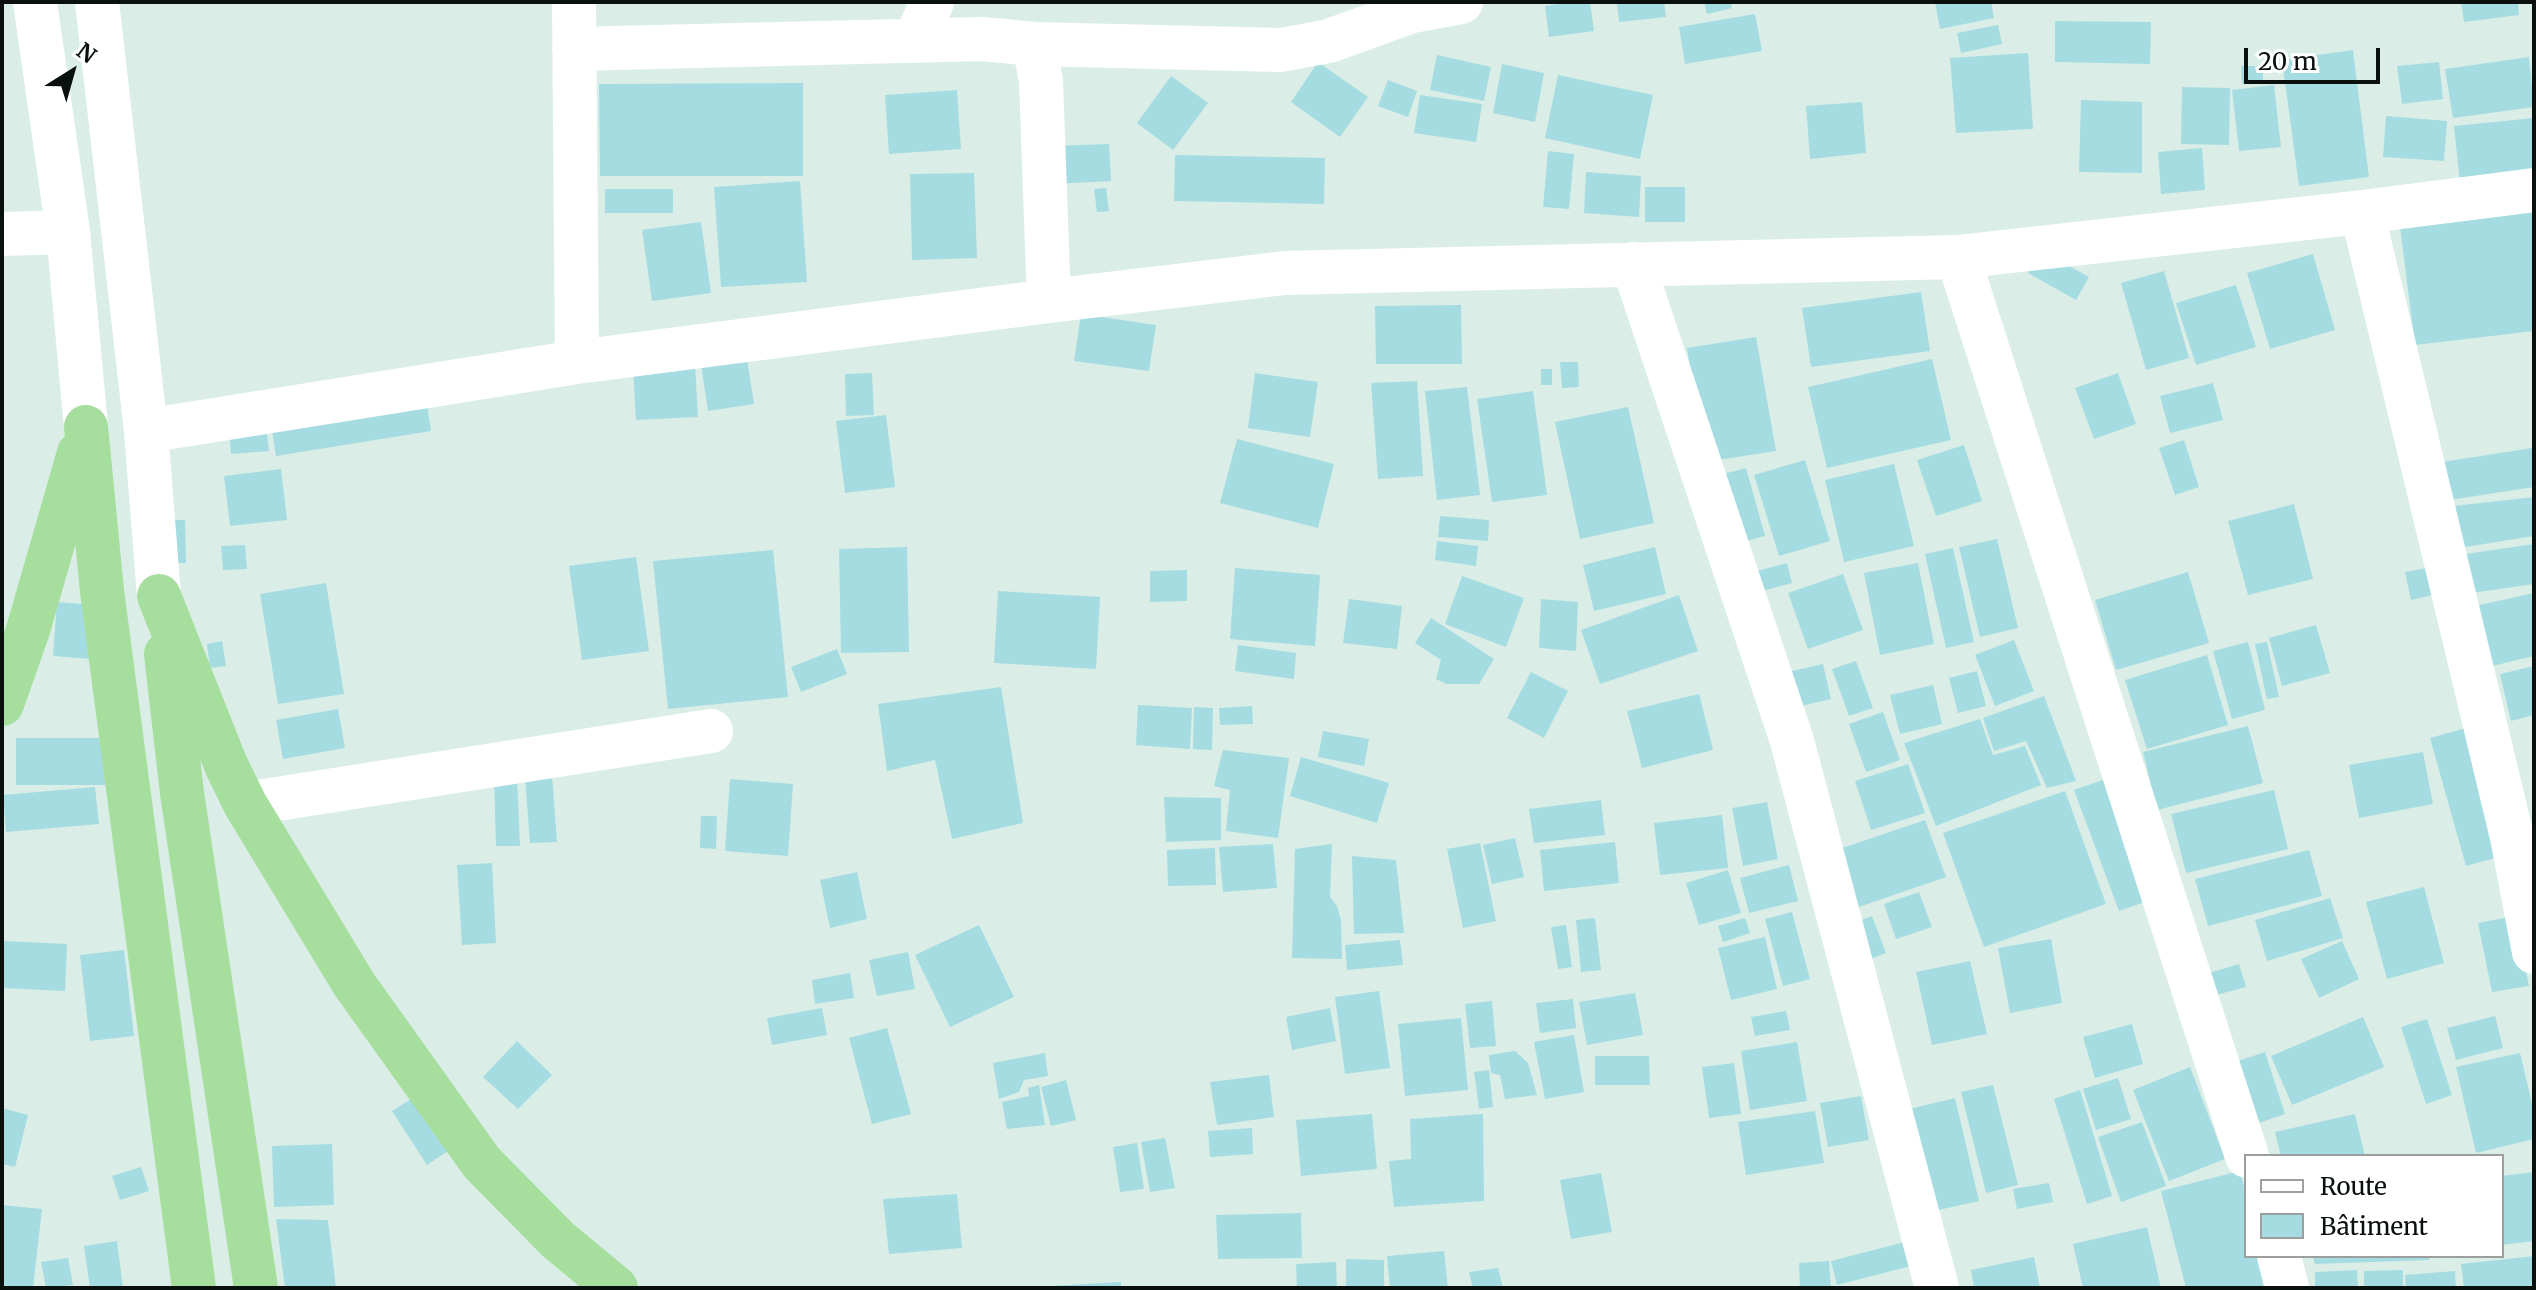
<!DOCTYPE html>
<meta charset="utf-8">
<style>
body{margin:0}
#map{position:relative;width:2536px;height:1290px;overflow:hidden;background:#daeee7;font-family:Merriweather,serif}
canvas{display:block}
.frame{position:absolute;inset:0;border:4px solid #09100e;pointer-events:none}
.legend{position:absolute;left:2244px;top:1154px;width:260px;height:104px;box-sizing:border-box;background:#fff;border:2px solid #9d9f9f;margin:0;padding:10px 14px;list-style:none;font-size:24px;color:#09100e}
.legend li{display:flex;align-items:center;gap:16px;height:40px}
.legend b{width:40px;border:2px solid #9d9f9f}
.north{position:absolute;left:32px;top:32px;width:80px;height:80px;-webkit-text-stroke:6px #fff;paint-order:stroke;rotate:37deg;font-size:22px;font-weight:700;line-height:32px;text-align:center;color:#09100e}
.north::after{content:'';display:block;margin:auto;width:28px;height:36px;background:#09100e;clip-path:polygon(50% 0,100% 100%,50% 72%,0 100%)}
.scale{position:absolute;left:2244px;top:48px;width:136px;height:36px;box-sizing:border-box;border:4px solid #09100e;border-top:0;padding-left:10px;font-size:24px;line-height:28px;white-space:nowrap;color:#09100e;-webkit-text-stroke:6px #fff;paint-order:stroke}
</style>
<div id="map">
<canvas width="2536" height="1290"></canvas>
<div class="frame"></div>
<ul class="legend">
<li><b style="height:10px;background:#fff"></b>Route</li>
<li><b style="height:22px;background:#a5dce1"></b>Bâtiment</li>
</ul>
<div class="north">N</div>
<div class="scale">20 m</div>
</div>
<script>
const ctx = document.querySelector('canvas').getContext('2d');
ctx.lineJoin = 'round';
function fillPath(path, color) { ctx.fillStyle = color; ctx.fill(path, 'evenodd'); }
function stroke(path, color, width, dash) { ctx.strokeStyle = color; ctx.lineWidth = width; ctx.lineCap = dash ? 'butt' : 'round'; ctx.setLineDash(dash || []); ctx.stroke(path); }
fillPath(new Path2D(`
 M1575,2H1590L1594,31L1549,37L1545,6Z
 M1617,2H1664L1666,17L1619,22Z
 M1704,2H1730L1732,8L1707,14Z
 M1935,2H1991L1994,18L1940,29Z
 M2461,2H2518L2519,15L2464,22Z
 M1755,14L1762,51L1685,64L1679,27Z
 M2055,21L2151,22L2150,64L2055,62Z
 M1998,25L2002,44L1961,53L1957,33Z
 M2353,50L2369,177L2299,186L2282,60Z
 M2028,53L2033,129L1956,133L1950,58Z
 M1437,55L1491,67L1484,101L1430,90Z
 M2529,57L2534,107L2453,118L2445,69Z
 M1318,62L1368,97L1340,137L1291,102Z
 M2439,62L2443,99L2402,104L2397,66Z
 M1502,64L1544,73L1535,122L1493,113Z
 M2241,66H2263V84H2242Z
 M1558,75L1653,95L1640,159L1545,138Z
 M1171,76L1208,103L1173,150L1137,123Z
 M1388,80L1417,91L1408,117L1378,106Z
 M803,83V176H600L599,84Z
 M2274,85L2281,147L2239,151L2232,90Z
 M2182,87L2230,88L2229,145L2181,144Z
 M957,90L961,149L889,154L885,95Z
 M1420,95L1482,104L1476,142L1414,133Z
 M2081,100L2142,102V173L2079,172Z
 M1862,102L1866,153L1810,159L1806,106Z
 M2386,116L2447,121L2444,161L2383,157Z
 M2534,118V176L2460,183L2454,126Z
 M1109,144L1111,181L1052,184L1050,146Z
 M2202,148L2205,190L2161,194L2158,152Z
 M1548,151L1574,154L1569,209L1543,207Z
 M1175,155L1325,158L1324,204L1174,201Z
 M1586,172L1641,176L1639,217L1584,213Z
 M974,173L977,258L912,260L910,174Z
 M800,181L807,282L721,287L714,187Z
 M1645,187H1685V222H1645Z
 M1106,188L1109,211L1097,212L1094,189Z
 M605,189H673V213H605Z
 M2534,203V331L2415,345L2399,219Z
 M701,222L711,293L652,301L642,230Z
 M2040,250L2089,277L2076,300L2028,273Z
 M2313,254L2335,330L2270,349L2247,273Z
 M2164,271L2189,358L2146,370L2121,283Z
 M2236,285L2256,347L2196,365L2176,303Z
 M1921,292L1930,351L1811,367L1802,308Z
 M1461,305L1462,364H1376L1375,306Z
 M1081,314L1156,325L1149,371L1074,361Z
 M1756,337L1776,451L1705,462L1687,348Z
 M747,359L754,404L708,411L701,365Z
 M1932,359L1951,440L1827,468L1808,387Z
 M1560,362H1578L1579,387L1562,388Z
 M695,364L698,417L636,420L633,368Z
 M1541,369H1552V385H1541Z
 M872,373L874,415L846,416L845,374Z
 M1255,373L1318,382L1310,437L1248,428Z
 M2118,373L2136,424L2094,439L2075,388Z
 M1417,381L1423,476L1378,479L1371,383Z
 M2213,383L2223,420L2170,433L2160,396Z
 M1467,387L1480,495L1437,500L1425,391Z
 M1533,391L1547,495L1492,502L1477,399Z
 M425,392L431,431L276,456L270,417Z
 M1628,407L1654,523L1580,539L1555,422Z
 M886,415L895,487L845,493L836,421Z
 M265,417L269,451L231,454L228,421Z
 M1237,439L1334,464L1318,528L1220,503Z
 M2184,440L2199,487L2175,495L2159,448Z
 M1964,445L1982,501L1936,516L1917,460Z
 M2532,448L2534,487L2443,501L2436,463Z
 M1805,460L1830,541L1779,556L1754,475Z
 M1894,464L1914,546L1844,562L1825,480Z
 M1746,468L1765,536L1735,544L1716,476Z
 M281,469L287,520L230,526L224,476Z
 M2534,497V536L2459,548L2454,506Z
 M2294,504L2313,579L2248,595L2228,521Z
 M1440,516L1489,520L1488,541L1438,537Z
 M167,520H185L186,563H168Z
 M1997,539L2018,628L1980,637L1959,547Z
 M1437,541L1478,546L1476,566L1435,560Z
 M2534,544V584L2465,594L2459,555Z
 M245,545L247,569L223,570L221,546Z
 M907,547L909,652L841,653L839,549Z
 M1655,547L1666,594L1594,611L1583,565Z
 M1953,548L1974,642L1946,648L1925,554Z
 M773,550L788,697L668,709L653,561Z
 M636,557L649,651L582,660L569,566Z
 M1787,563L1792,583L1759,592L1753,572Z
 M1918,563L1934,644L1880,655L1864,573Z
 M1235,568L1320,575L1315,646L1230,639Z
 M2427,568L2433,595L2411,600L2405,572Z
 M1187,570V601L1150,602V571Z
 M2188,572L2209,643L2116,670L2095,600Z
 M1843,574L1863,630L1808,649L1788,593Z
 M1462,576L1524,598L1506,647L1445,624Z
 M326,583L344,694L278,704L260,594Z
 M998,591L1100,597L1096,669L994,663Z
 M2534,593V656L2488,667L2475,606Z
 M1679,595L1698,651L1600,684L1581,630Z
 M1349,599L1402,606L1397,649L1343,643Z
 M1541,599L1578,602L1576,651L1539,648Z
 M57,602L95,605L91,659L53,656Z
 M1431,618L1494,659L1479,684H1446L1436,679L1441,660L1415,643Z
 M2316,625L2330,673L2282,686L2269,638Z
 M2014,640L2034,691L1995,706L1975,655Z
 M222,641L226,666L210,668L207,644Z
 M2248,642L2265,710L2232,719L2213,651Z
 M2267,642L2279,697L2267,699L2255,644Z
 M1238,645L1296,653L1294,679L1235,671Z
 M837,649L847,674L801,692L791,667Z
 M2207,655L2228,725L2147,749L2125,680Z
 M1856,661L1873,708L1849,716L1832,669Z
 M1823,664L1831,699L1771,713L1762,678Z
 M2534,666V715L2511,721L2500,674Z
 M1977,671L1986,706L1958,713L1949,678Z
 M1531,672L1568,691L1544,738L1507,718Z
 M1933,685L1942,724L1900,734L1890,695Z
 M1001,687L1023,823L952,839L935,760L887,771L878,704Z
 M1699,694L1713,750L1642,768L1627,711Z
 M2044,696L2076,781L2047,788L2026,741L1994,751L1983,718Z
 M1138,705L1192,708L1190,749L1136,745Z
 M1252,706L1253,724L1220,725L1219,708Z
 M1194,707L1213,708L1212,750L1193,749Z
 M338,709L345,748L283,759L276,720Z
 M1883,712L1900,760L1866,772L1849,724Z
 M1980,719L1993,755L2025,746L2041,785L1936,826L1904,743Z
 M2248,726L2263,783L2157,810L2143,752Z
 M2466,728L2502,856L2466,866L2430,738Z
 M1323,731L1369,739L1364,766L1318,757Z
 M16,738H105V785H16Z
 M1223,750L1289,758L1278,838L1226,831L1230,790L1214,786Z
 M2423,752L2433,804L2359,818L2349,765Z
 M1301,757L1389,783L1377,823L1290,796Z
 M1908,764L1925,813L1871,830L1855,781Z
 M552,775L557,842L530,843L525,777Z
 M2117,775L2162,896L2119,911L2074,790Z
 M517,776L520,846H496L494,777Z
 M730,779L793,784L788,856L725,851Z
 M95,787L99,824L6,832L3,795Z
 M2274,790L2288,849L2186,873L2171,814Z
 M2065,791L2106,904L1984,947L1943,833Z
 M1164,797L1221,798V840L1166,842Z
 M1601,800L1605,835L1534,843L1529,809Z
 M1767,802L1778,859L1743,866L1732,808Z
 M1722,815L1728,868L1660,875L1654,823Z
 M701,816H717L716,849L700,848Z
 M1925,820L1946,877L1827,918L1807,860Z
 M1515,838L1524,877L1492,884L1483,845Z
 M1615,842L1619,883L1544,891L1540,850Z
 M1480,843L1496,921L1463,928L1447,849Z
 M1273,844L1277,888L1223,892L1219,847Z
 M1332,844L1330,897L1337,906L1341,920L1342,959L1292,958L1295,849Z
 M1215,848L1216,885L1168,886L1167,850Z
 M2309,850L2322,896L2208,926L2195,879Z
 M1352,856L1396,860L1404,933L1354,934Z
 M492,863L496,943L462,945L457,865Z
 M1789,865L1798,901L1749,913L1740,878Z
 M1728,870L1741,913L1699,925L1686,883Z
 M857,872L867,919L830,928L820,880Z
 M2424,887L2444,963L2387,979L2366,902Z
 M1919,892L1932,927L1896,939L1884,904Z
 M2330,898L2343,938L2267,961L2255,920Z
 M1792,912L1810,979L1783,986L1765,919Z
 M1872,916L1886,953L1857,964L1842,927Z
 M2515,916L2529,986L2492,992L2478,923Z
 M1595,918L1601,970L1581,972L1576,920Z
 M1745,918L1750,933L1723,942L1718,926Z
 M979,925L1014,997L950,1027L915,955Z
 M1566,925L1572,967L1558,969L1551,927Z
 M1765,937L1777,989L1731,1000L1718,948Z
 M2051,939L2062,1003L2010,1013L1998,948Z
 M1400,940L1403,965L1347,970L1345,945Z
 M2,941L67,944L65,991L2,988Z
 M2342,941L2359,979L2319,998L2301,959Z
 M124,950L134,1036L90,1041L80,955Z
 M908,952L915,989L877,996L869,960Z
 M1970,961L1987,1034L1932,1045L1916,972Z
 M2239,964L2246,987L2205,998L2199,976Z
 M850,973L854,998L815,1004L812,980Z
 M1379,991L1390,1068L1345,1074L1335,997Z
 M1635,993L1643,1035L1587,1045L1579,1002Z
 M1573,999L1576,1028L1540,1033L1536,1003Z
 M1492,1001L1496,1046L1470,1048L1465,1004Z
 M822,1008L827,1035L772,1045L767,1018Z
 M1330,1008L1336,1041L1292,1050L1286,1017Z
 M1786,1011L1790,1030L1755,1036L1751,1017Z
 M2495,1016L2503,1048L2456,1060L2447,1028Z
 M2363,1017L2384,1067L2292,1105L2271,1056Z
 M1461,1018L1468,1090L1405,1096L1398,1024Z
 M2427,1019L2452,1095L2426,1104L2401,1027Z
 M2132,1024L2143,1064L2095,1078L2083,1037Z
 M887,1028L911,1114L872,1124L849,1038Z
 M1574,1035L1584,1092L1545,1099L1534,1042Z
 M517,1041L552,1075L518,1109L483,1077Z
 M1797,1042L1807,1101L1750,1110L1741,1051Z
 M1515,1051L1528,1063L1537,1095L1505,1099L1500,1075L1491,1073L1489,1055Z
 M2265,1052L2285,1114L2256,1124L2235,1062Z
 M1045,1053L1048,1076L1024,1080L1019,1092L999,1099L993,1063Z
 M2520,1053L2534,1112V1139L2476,1153L2456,1067Z
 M1595,1056H1649L1650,1085H1595Z
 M1734,1063L1741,1114L1709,1118L1702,1067Z
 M2190,1067L2225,1159L2169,1181L2133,1090Z
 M1489,1070L1493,1107L1479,1109L1474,1072Z
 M1269,1075L1274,1117L1217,1125L1210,1082Z
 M2118,1078L2131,1119L2096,1130L2083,1089Z
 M1066,1080L1076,1120L1051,1126L1041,1087Z
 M1039,1085L1045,1125L1007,1129L1002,1102L1029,1096L1028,1088Z
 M1993,1085L2018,1185L1986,1193L1961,1092Z
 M2080,1090L2112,1196L2087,1204L2054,1099Z
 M416,1096L451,1149L427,1165L392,1111Z
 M1861,1096L1869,1140L1828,1147L1820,1103Z
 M1955,1098L1979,1201L1925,1213L1901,1111Z
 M2,1108L28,1115L15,1167L2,1164Z
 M1815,1111L1824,1163L1746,1175L1738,1122Z
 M1372,1114L1377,1169L1301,1176L1296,1120Z
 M1483,1114L1484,1201L1394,1207L1389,1161L1411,1159L1410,1119Z
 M2355,1114L2365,1156H2281L2275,1132Z
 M2142,1122L2166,1186L2121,1202L2098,1137Z
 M1252,1128L1253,1154L1210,1157L1208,1131Z
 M1165,1138L1175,1188L1150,1192L1141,1142Z
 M1137,1143L1144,1189L1120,1192L1113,1147Z
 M332,1144L334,1205L274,1207L272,1146Z
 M141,1167L149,1191L120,1200L112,1176Z
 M2240,1171L2246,1195V1256H2262L2270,1288H2186L2161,1191Z
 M2534,1172V1241L2502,1245V1176Z
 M1601,1173L1612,1232L1571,1239L1560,1180Z
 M2049,1183L2053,1202L2017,1209L2013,1189Z
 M957,1194L962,1248L889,1254L883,1199Z
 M2,1205L42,1209L33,1288H2Z
 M1301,1213L1302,1258L1218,1259L1216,1215Z
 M276,1219L328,1220L336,1288H285Z
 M2147,1227L2161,1288H2083L2073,1244Z
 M117,1241L123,1288H90L84,1246Z
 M1905,1242L1911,1266L1837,1285L1831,1261Z
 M1444,1251L1448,1288H1390L1387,1256Z
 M2313,1256H2429V1260L2315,1264Z
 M2534,1256V1288H2464L2461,1264Z
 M2034,1257L2040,1288H1974L1971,1270Z
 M68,1258L73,1285L46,1288L41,1262Z
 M1346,1259L1384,1260V1288H1346Z
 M1829,1261L1831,1288H1800L1799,1263Z
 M1336,1262L1337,1288H1297L1296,1264Z
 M1498,1268L1503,1288H1473L1469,1272Z
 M2357,1270L2358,1288H2315V1272Z
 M2403,1270V1288H2364V1271Z
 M2455,1271L2456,1288H2406L2405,1275Z
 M1121,1282V1288H1050V1286Z`), '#a5dce1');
stroke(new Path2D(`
 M35,2L68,232L86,427
 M97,2L146,431L159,596
 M574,2L577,362
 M915,41L932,2
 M1034,44L1281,50L1329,41L1412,11L1461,2
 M574,49L983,39L1034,44L1041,81L1049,301
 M2362,212L2512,837L2534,952
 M2,234L68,232
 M1958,257L2247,1156
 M1633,264L1792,741L1937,1288
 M146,431L577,362L1049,301L1285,273L1958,257L2362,212L2534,190
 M245,804L711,731
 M2279,1256L2287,1288`), '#fff', 44);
stroke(new Path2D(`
 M86,427L102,591L194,1288
 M159,596L226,765L245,804L354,984L482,1163L558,1240L616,1288
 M166,654L182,793L256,1288
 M2,704L28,630L79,453`), '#a6de9d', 44);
</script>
